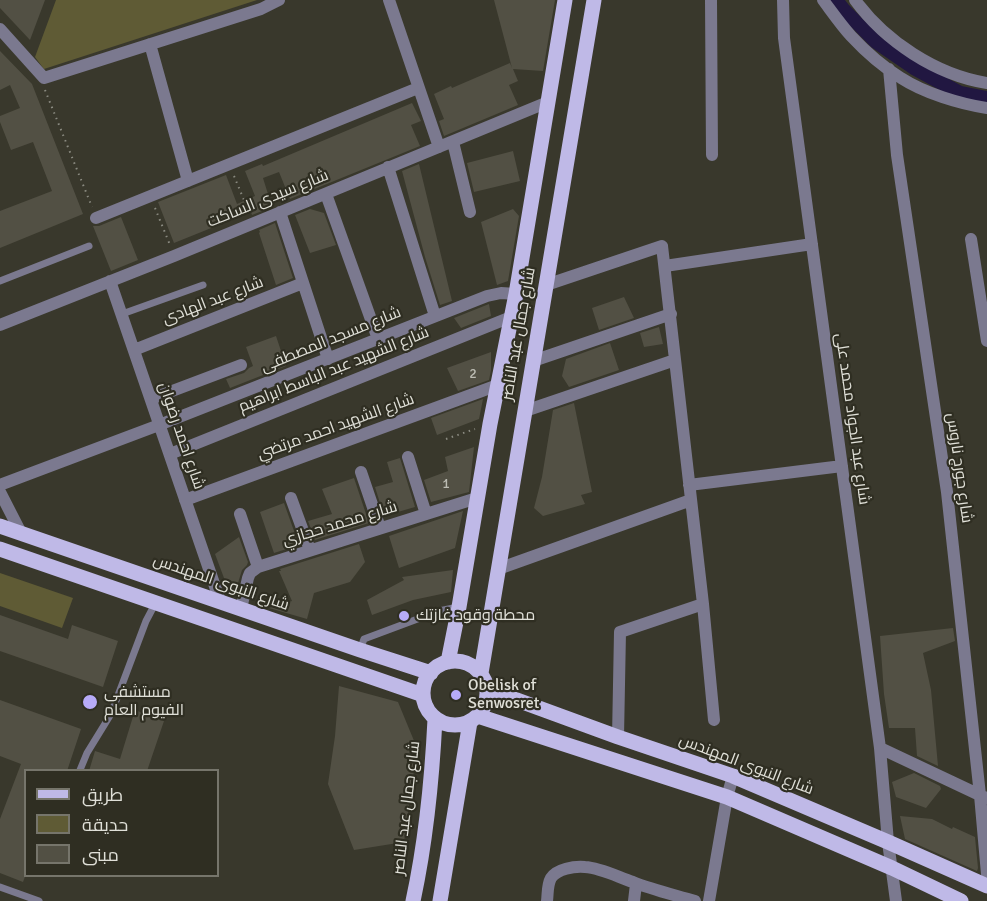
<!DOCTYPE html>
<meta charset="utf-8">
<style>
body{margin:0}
#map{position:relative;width:987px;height:901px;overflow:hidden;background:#39382c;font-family:Signika,Cairo,sans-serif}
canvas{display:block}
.legend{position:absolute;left:24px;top:769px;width:195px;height:108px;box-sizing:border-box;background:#2f2e22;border:2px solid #76756b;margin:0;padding:8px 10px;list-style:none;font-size:18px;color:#e0e0d8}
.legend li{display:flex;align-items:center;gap:12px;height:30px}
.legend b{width:30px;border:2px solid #76756b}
</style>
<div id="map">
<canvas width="987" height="901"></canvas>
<ul class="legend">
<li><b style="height:8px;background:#bfb9e7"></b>طريق</li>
<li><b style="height:16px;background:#5f5b35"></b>حديقة</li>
<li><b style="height:16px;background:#525044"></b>مبنى</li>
</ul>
</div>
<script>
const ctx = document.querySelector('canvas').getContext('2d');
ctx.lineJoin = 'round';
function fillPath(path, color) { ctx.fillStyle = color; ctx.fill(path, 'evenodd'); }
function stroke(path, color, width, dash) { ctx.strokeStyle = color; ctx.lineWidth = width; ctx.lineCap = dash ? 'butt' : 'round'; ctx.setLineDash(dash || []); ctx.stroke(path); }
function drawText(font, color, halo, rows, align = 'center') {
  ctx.font = font + ' Signika,Cairo,sans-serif'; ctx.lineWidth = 4.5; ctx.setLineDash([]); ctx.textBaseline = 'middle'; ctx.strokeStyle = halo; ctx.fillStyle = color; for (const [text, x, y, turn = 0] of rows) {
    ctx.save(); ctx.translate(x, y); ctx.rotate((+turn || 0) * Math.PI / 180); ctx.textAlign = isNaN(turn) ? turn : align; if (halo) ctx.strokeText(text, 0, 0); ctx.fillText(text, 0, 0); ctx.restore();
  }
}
fillPath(new Path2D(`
 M56,0H257L44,69L35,57Z
 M0,573L73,598L62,628L0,606Z`), '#5f5b35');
stroke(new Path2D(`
 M836,0L844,10L876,42L914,68L960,93L987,98`), '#211741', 14);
fillPath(new Path2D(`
 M0,0H45L30,40L0,8Z
 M494,0H555L543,71L513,69L518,81L509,85L518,105L444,136L439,121L444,119L434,94L451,86L452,88L510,63L512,68Z
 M0,51L32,84L83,214L0,248V211L52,191L33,142L11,150L0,122V116L20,108L10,85L0,90Z
 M412,103L421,121L411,125L420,146L290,199L279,172L263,178L272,207L252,215L251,212L174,243L158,202L226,175L237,204L255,196L245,171L262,164L263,166Z
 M513,151L520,181L474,192L467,163Z
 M419,164L452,301L440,305L425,257L402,171Z
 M310,209L324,213L336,245L310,253L295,215Z
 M513,209L519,216L508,281L497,285L481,222Z
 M121,217L138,260L111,271L93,226H99Z
 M275,223L293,278L276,285L259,233L260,232L259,230Z
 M624,297L634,318L599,330L592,308Z
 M489,304L491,316L461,328L454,318Z
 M659,327L663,344L644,347L640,333Z
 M276,336L286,366L230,388L226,379L244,373L249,368L253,366L246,347Z
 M610,343L619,370L569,387L562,376L566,359Z
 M491,352V370L489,380L458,391L447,368Z
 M483,399L479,419L437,435L431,418Z
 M574,403L592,492L581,495L585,504L543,516L534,508L542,477L553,410Z
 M474,447L469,492L431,502L424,480L448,471L445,457Z
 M400,458L415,507L384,516L375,487L393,482L387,462Z
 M354,478L369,523L315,540L308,521L332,514L322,489Z
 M284,503L299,545L274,553L260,512Z
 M463,511L455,548L399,568L389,536Z
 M239,537L248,562L247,565L242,570L238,583L227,586L215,554Z
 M359,544L365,562L350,582L314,593L307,619L269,608L292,601L279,571H281L280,569Z
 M453,570L451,592L413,600L372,615L367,600L404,580L402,577Z
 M0,615L68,639L72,625L118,641L103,687L0,651Z
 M953,628L955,641L923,653L931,690L938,766L917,756L915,728H889L884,694L880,636Z
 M339,686L398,702L417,748L404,842L354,850L328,784L335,736Z
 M0,700L81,729L67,771H26V874L23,882L0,873V819L21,764L0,756Z
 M135,710L164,721L147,771H89L95,751L120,759Z
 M914,773L940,786L941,789L926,808L896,797L892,782Z
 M900,816L932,819L952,829L953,827L975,837L978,868L977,871L905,839Z`), '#525044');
stroke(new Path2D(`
 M45,90L92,207
 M234,176L249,212
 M155,208L170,245
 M446,439L475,429`), '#8a8a80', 2, [1.5, 4.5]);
stroke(new Path2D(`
 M0,281L89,246
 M122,314L203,285
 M360,650L364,639L439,611L458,607
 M80,770L87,753L111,714L146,621L155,604
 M0,887L39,901`), '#7b798f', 7);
stroke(new Path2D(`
 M389,0L439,147
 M711,0L712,155
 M783,0L784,38L880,748L888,842L896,901
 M823,0C832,12 841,25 851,36C865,51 883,67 901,78C924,93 960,104 987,108
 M855,0C885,41 936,75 987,83
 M0,29L44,78L261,9L279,0
 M150,44L188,181
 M889,69L897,155L947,492L980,795L987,874
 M453,142L470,212
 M388,167L435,316
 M326,194L378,339
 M280,212L328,359
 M96,218L418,88
 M971,239L987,341
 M665,266L812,244
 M110,281L220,601
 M546,285L662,246L703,604L714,720
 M0,325L174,256L548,102
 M134,350L303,283
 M533,361L671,314
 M151,399L241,365
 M525,411L675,360
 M170,454L511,317
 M408,457L426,514
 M361,472L380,528
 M0,485L159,425L487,296L501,293L516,294
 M689,485L842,466
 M0,492L21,533
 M291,498L310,550
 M185,500L498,385
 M240,514L258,567
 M498,569L691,500
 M241,609L248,578L250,573L258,567L477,498
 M618,737L620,632L703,604
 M880,748L986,798
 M547,901C548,894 547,885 551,878C557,869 574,866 585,867C601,868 618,877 633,882C653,890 675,895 695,901
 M634,901L636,884
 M709,901L727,797L733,776`), '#7b798f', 12);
stroke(new Path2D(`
 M0,526L360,650L431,673
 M0,549L423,695
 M423 693a32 32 0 1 1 64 0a32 32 0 1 1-64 0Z
 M448,662L459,607L490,424L516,294L565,0
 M481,673L594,0
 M487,689L618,737L733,776L888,842L987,886
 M478,716L727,797L892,868L961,901
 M413,901C426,841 432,780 435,719
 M440,901L470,722`), '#bfb9e7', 15);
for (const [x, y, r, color] of [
 [404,616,6,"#b7abf8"],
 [456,695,6,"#b7abf8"],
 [90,702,8,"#b7abf8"]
]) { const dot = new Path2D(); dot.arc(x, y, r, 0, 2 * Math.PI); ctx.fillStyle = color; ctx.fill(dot); stroke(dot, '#2f2e22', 2); }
drawText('14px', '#bcbcb3', null, [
 ["2",473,374],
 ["1",446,484]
]);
drawText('16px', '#e0e0d8', '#2f2e22', [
 ["شارع سيدى الساكت",268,199,-22],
 ["شارع عبد الهادى",213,301,-21],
 ["شارع جمال عبد الناصر",519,334,-80],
 ["شارع مسجد المصطفى",331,340,-22],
 ["شارع الشهيد عبد الباسط ابراهيم",334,370,-22],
 ["شارع عبد الجواد محمد على",852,419,82],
 ["شارع الشهيد احمد مرتضي",336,427,-20],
 ["شارع احمد رضوان",181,436,71],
 ["شارع جورج ناروس",959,468,82],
 ["شارع محمد حجازي",340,524,-17],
 ["شارع النبوى المهندس",221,583,19],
 ["شارع النبوى المهندس",746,765,21],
 ["شارع جمال عبد الناصر",407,808,-83]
]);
drawText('16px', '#e0e0d8', '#2f2e22', [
 ["محطة وقود غازتك",416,616],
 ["Obelisk of",468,686],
 ["Senwosret",468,704],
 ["مستشفى",104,693],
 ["الفيوم العام",104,711]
], 'left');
</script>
